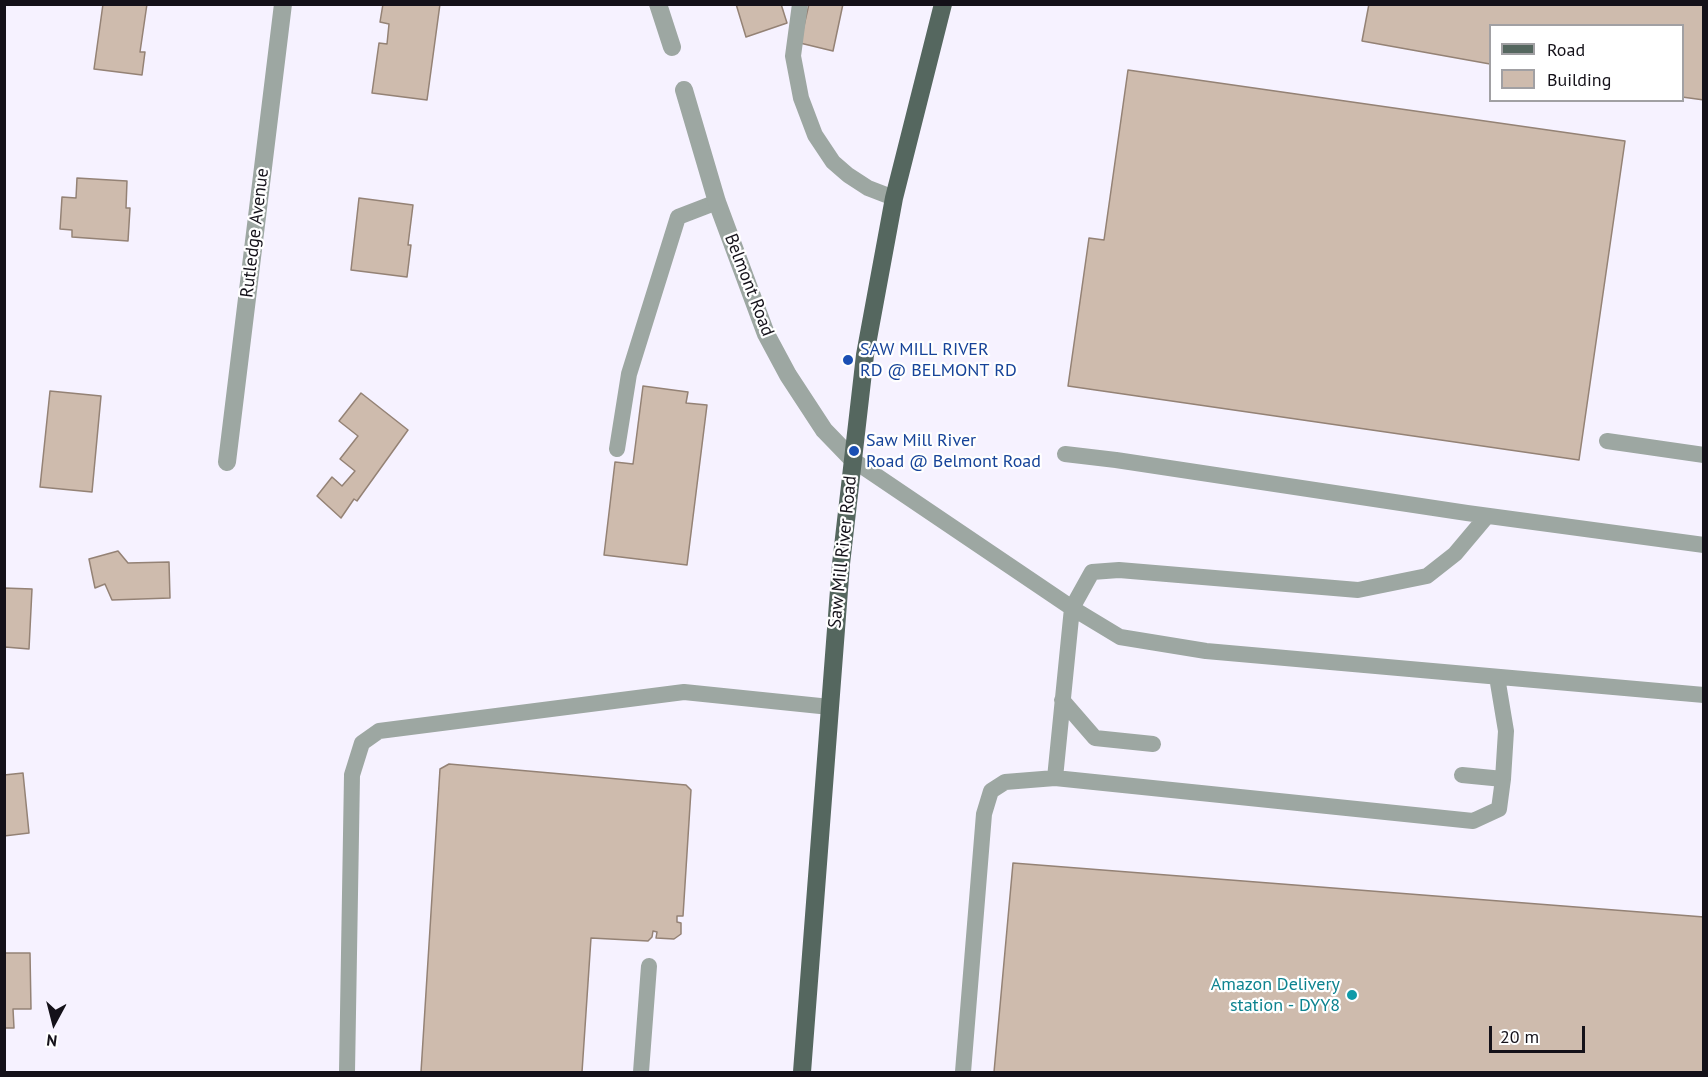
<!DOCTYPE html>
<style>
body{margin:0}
#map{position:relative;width:1708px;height:1077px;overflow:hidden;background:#f6f2ff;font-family:"PT Sans",sans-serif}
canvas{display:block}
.frame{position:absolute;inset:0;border:6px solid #141119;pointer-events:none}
.legend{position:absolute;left:1489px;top:24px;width:195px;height:78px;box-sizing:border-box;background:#fff;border:2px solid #a1a0a3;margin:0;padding:8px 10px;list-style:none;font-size:18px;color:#141119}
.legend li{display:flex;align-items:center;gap:12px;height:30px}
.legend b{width:30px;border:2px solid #a1a0a3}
.north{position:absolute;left:24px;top:993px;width:60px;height:60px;-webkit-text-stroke:4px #fff;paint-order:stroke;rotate:187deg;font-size:16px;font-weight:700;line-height:24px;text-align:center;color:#141119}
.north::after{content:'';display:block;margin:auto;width:21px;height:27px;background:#141119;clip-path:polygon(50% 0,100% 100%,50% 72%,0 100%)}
.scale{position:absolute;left:1489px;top:1026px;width:96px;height:27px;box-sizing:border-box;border:3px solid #141119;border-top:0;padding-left:8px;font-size:18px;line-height:21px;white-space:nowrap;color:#141119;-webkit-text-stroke:4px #fff;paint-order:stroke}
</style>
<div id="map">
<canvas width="1708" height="1077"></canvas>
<div class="frame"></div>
<ul class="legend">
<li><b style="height:8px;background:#55675f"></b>Road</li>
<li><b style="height:16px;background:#cebbad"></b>Building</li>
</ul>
<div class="north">N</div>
<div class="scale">20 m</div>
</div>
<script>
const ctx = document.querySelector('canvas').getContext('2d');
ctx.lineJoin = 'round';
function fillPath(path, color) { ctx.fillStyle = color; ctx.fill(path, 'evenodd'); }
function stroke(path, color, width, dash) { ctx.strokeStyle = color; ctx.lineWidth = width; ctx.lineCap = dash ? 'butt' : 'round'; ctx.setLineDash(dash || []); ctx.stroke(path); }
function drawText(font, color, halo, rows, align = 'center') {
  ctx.font = font + ' "PT Sans",sans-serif'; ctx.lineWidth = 4.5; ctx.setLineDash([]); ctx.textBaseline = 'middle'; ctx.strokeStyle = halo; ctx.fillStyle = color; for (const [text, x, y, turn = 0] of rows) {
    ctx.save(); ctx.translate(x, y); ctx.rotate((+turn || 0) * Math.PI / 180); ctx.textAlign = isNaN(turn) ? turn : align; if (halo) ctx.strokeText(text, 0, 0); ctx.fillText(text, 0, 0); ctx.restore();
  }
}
const building = new Path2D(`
 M103,4H147L140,52H145L142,75L94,69Z
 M383,4H440L427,100L372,93L379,43L387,44L389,24L380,22Z
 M736,4H781L787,23L746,37Z
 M809,4H843L833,51L800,43Z
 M1369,4H1704V100L1682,97V26H1490V64L1362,41Z
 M1128,70L1625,141L1579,460L1068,386L1089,238L1104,240Z
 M77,178L127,181L126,208H130L128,241L72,237V230L60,229L62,197L76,198Z
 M359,198L413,205L408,245H411L407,277L351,270Z
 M643,386L688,392L686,403L707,405L687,565L604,555L615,462L633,464Z
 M50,391L101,396L92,492L40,487Z
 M361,393L408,430L357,501L354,499L341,518L317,496L332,477L342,486L355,471L340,459L358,436L339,421Z
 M118,551L128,563L169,562L170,598L112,600L105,584L95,588L89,559Z
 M4,588L32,589L29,649L5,647L4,664Z
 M449,764L686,785L691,790L683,916H677V922L681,923V934L674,939L656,938L657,932L653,931L652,937L648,941L591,938L582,1072H421L440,769Z
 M23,773L29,833L4,836V775Z
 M1013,863L1704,917V1072H994Z
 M4,953H30L31,1009H13L14,1028H4Z`);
fillPath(building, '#cebbad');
stroke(building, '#948275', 1.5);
stroke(new Path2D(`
 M800,4L793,56L801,98L815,135L833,162L848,175L868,188L894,198
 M1607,441L1704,455
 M617,449L629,374L678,217L717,202
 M1065,454L1116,460L1467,513L1704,545
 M853,460L1072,608L1120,637L1206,651L1704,695
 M1062,700L1095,738L1153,744
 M1462,775L1503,779
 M1055,778L1072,608L1092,572L1119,570L1358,590L1427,576L1455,554L1487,516
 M347,1072L352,775L362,743L379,731L684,692L830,707
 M641,1072L649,966
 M963,1072L984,814L991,791L1005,782L1055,778L1473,821L1499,809L1503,779L1506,731L1497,677`), '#9da7a2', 16);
stroke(new Path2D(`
 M227,462L283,4`), '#9da7a2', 18);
stroke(new Path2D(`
 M658,4L672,47
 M684,90L717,202L766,334L788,375L824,430L853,460`), '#9da7a2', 18);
stroke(new Path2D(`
 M802,1072L841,564L865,355L894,198L943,4`), '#55675f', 18);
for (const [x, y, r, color] of [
 [848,360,6,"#1a4fb4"],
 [854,451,6,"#1a4fb4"],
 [1352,995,6,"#0f9aa8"]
]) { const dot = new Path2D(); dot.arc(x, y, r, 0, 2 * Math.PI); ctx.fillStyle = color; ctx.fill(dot); stroke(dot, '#fff', 2); }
drawText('18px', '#141119', '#fff', [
 ["Rutledge Avenue",255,233,-83],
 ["Belmont Road",749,285,69],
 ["Saw Mill River Road",843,552,-84]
]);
drawText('18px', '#164399', '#fff', [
 ["SAW MILL RIVER",860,350],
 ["RD @ BELMONT RD",860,371],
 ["Saw Mill River",866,441],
 ["Road @ Belmont Road",866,462]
], 'left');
drawText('18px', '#0d838f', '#fff', [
 ["Amazon Delivery",1340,985],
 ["station - DYY8",1340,1006]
], 'right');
</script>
